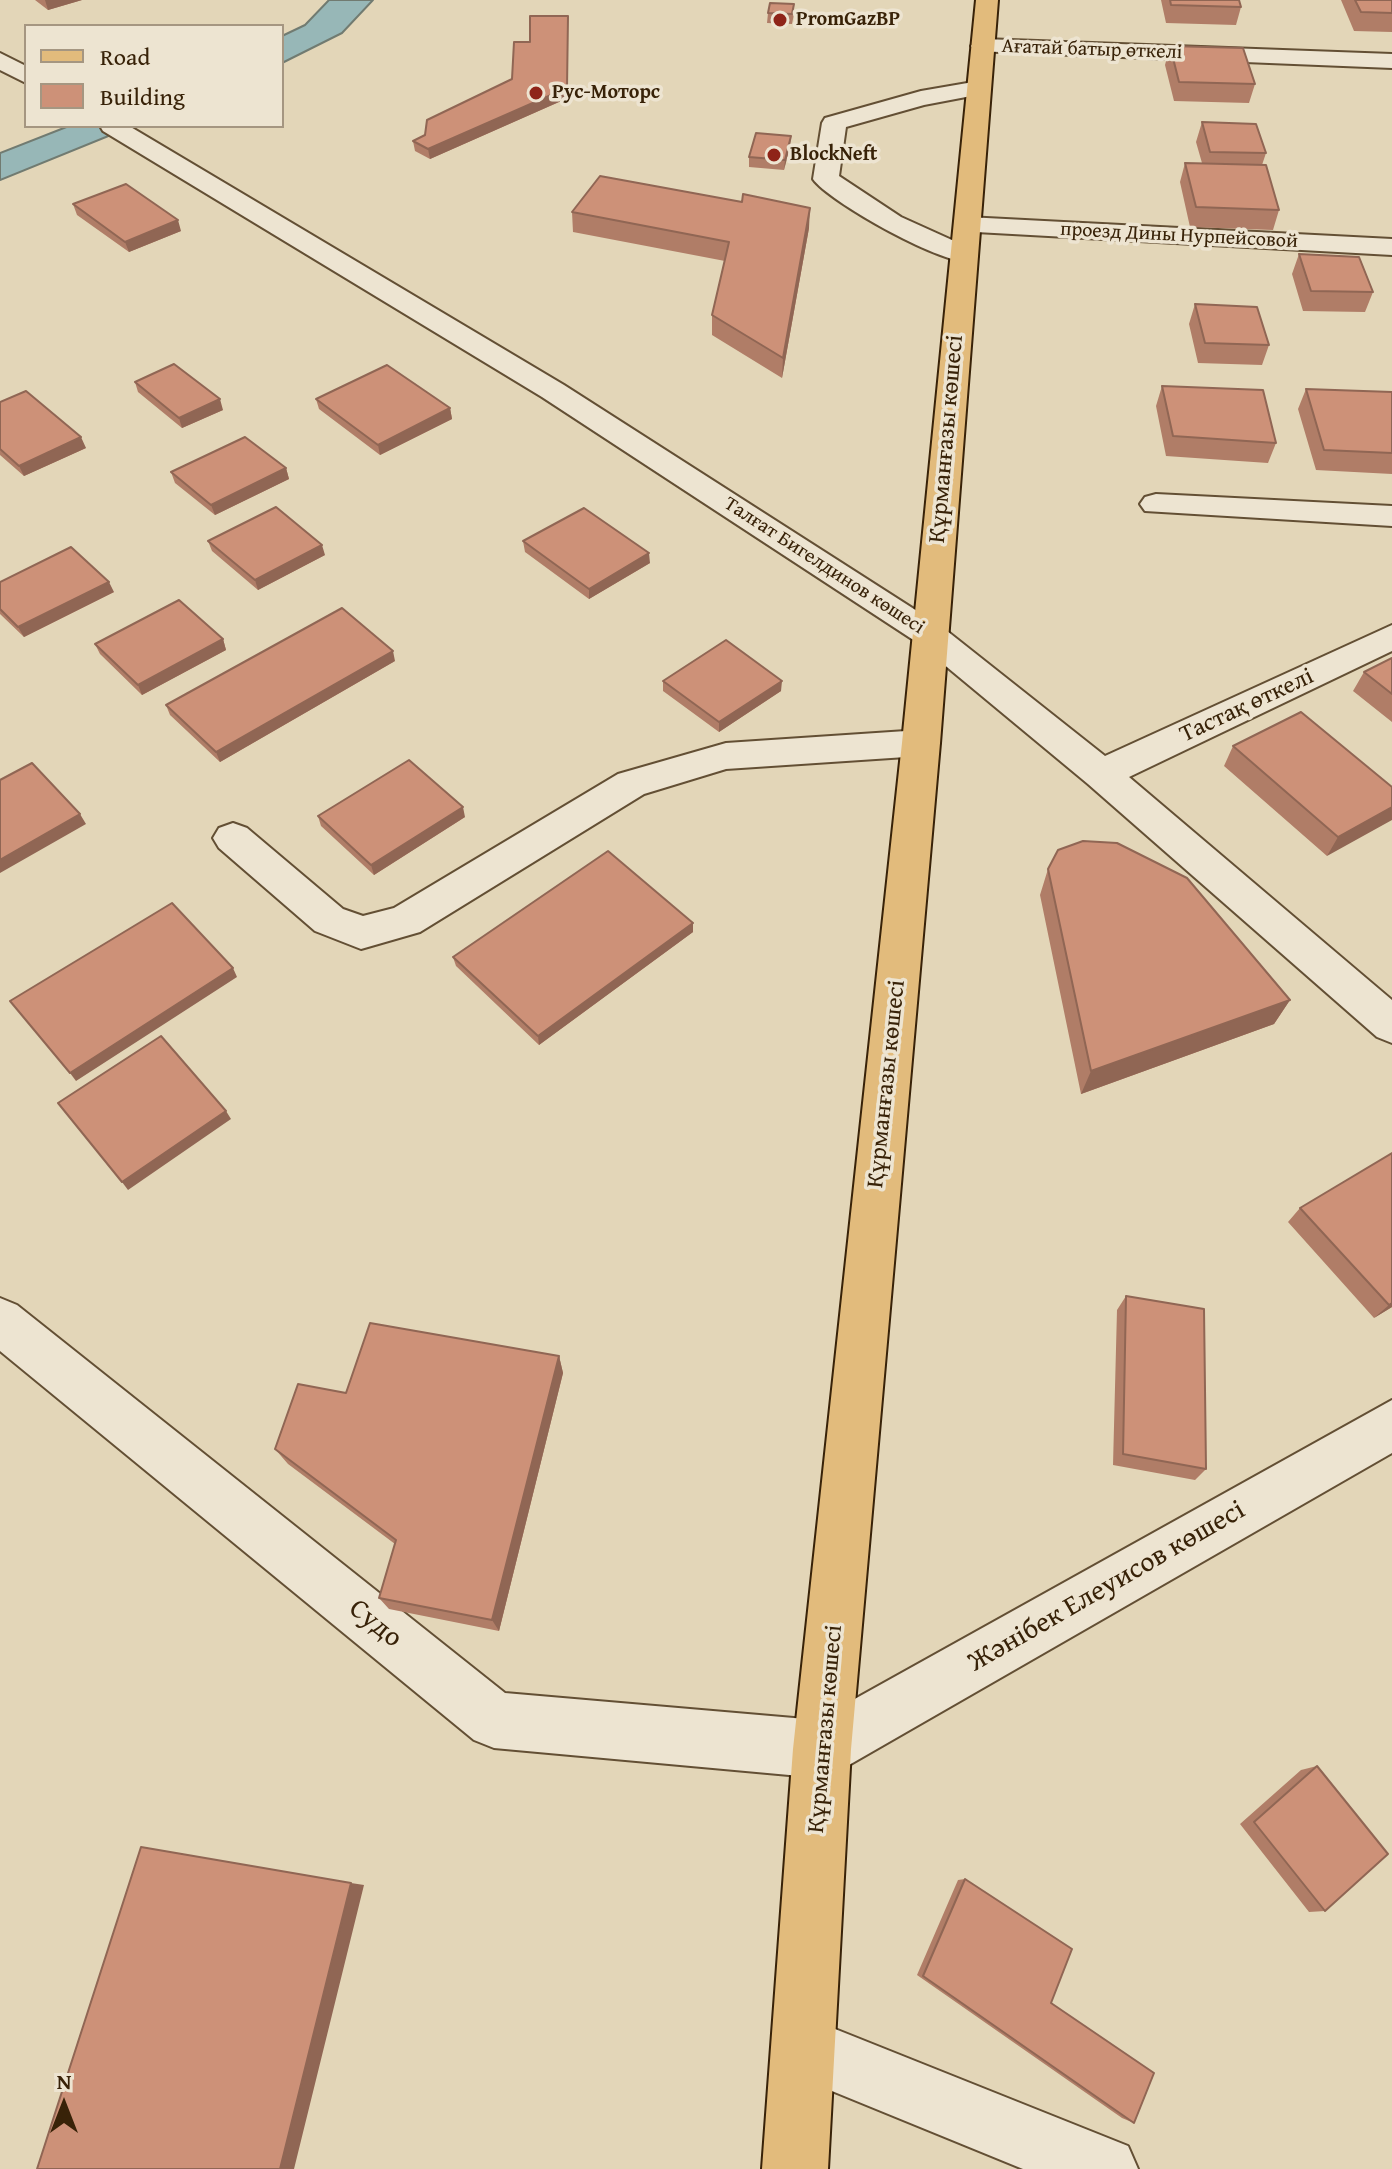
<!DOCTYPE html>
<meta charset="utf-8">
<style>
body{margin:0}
#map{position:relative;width:1392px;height:2169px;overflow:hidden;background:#e3d6b8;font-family:"Gentium Book Plus",serif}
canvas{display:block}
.legend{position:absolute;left:24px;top:24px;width:260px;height:104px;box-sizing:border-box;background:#ede4d1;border:2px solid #a59681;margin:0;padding:10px 14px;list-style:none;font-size:24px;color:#382208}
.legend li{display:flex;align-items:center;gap:16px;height:40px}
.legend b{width:40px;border:2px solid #a59681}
.north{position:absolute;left:24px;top:2065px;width:80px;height:80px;-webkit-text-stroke:6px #ede4d1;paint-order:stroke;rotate:0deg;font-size:22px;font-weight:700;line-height:32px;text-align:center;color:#382208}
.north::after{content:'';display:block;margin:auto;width:28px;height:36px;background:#382208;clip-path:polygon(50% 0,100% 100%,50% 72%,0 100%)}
</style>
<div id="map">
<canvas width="1392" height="2169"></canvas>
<ul class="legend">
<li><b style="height:10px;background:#e2bb7c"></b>Road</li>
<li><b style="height:22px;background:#cd9178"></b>Building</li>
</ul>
<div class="north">N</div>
</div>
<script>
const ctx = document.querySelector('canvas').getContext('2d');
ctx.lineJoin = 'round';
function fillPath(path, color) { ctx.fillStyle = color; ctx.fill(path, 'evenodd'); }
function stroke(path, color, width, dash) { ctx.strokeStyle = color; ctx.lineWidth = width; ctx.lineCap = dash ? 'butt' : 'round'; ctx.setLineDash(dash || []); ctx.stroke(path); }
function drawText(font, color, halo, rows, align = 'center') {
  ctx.font = font + ' "Gentium Book Plus",serif'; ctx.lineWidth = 7; ctx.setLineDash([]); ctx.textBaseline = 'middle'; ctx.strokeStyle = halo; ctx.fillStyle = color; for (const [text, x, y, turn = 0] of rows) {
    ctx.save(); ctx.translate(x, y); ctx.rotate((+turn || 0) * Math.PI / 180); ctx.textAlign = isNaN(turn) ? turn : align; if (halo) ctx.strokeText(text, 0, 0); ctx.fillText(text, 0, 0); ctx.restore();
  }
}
const water = new Path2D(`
 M329,0H373L342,33L282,63V36L305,25Z
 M69,126H133L0,180V153Z`);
fillPath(water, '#97b7b7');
stroke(water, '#717b71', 2);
const minor = new Path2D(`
 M983,39L1392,54V68L975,51L971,46L975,41Z
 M0,53L26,66V83L0,70Z
 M979,81L987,83L991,88L987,93L924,105L846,127L839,176L901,217L974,250L978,256L974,262C947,268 829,202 813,179L822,123L825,118L921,91Z
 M100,126H129L564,385L942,627L1105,756L1392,625V651L1129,777L1392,1000V1043L1377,1037L1088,784L918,643L542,397L103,131Z
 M967,217L1392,239V255L958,231L954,225L958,219Z
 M1156,494L1392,506V526L1145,511L1140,504L1145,497Z
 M921,730L934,734L940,743L934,752L921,756L726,769L644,794L420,932L361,949L315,931L219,848L213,838L219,828L233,823L247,828L343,909L363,916L394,908L618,774L726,743Z
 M0,1298L17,1305L505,1693L817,1720L1392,1400V1453L842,1769L822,1778L494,1748L474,1740L0,1351Z
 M805,2017L1128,2146L1138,2169H1023L783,2071L773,2049L783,2027Z`);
const major = new Path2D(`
 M976,0H998L940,743L851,1749L828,2169H762L793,1749L902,743Z`);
stroke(minor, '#634f34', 4);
stroke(major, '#382208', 4);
fillPath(minor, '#ede4d1');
fillPath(major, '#e2bb7c');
fillPath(new Path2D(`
 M35,0H82L48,10Z
 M1161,0H1239L1241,7L1236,25L1166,23Z
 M1341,0H1392V32L1354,31Z
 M768,13L794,14L792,24L767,23Z
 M568,25V98L430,159L415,151L413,141L425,135L512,79L530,42Z
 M1170,46L1255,84L1249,103L1174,101L1165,65Z
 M1202,122L1266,153L1262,165L1279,210L1273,230L1190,227L1180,182L1185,163H1202L1196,142Z
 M790,146L784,170L749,167V157Z
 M742,202L809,228L782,378L712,335V315L725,261L573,232L572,212Z
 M73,204L181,231L129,252L77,215Z
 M1299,254L1373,292L1365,312L1303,311L1292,274Z
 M1195,304L1269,345L1262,365L1198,363L1189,324Z
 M135,382L223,410L182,428L138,392Z
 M1162,386L1276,443L1268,463L1166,456L1156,406Z
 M1306,389L1392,392V474L1316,470L1298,409Z
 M316,399L450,408L452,419L380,455L319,409Z
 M0,402L86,448L24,476L0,455Z
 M286,468L289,479L215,515L175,483L171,472Z
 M208,541L325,555L258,590L212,551Z
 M523,541L650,563L589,599L525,552Z
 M0,582L114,592L24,637L0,614Z
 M223,639L226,650L142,695L100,654L95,644Z
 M1392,658V722L1353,691L1364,672Z
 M395,661L220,762L170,715L166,705Z
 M663,681L781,691L719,732L663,691Z
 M1233,746L1392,787L1327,856L1224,766Z
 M318,816L465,817L374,875L321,826Z
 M1048,869L1290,1000L1274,1024L1081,1094L1040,895Z
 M693,923V932L539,1045L456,966L453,957Z
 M1300,1208L1392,1307L1374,1318L1288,1222Z
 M1126,1296L1206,1469L1195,1480L1113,1465L1117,1310Z
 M559,1356L563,1373L499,1631L389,1609L379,1598L395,1544L288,1464L275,1449L346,1393Z
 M1317,1766L1325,1911L1309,1912L1240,1824L1301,1770Z
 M965,1879L1051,2003L1134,2123L1122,2118L917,1975L958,1880Z`), '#b07d67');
fillPath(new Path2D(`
 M45,0H82L48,10Z
 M568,16V98L430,159L428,149L567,88Z
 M791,136L790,146L784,170L785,160Z
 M810,208L809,228L782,378L783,358Z
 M178,220L181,231L129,252L125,242Z
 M220,399L223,410L182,428L179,418Z
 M450,408L452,419L380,455L378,445Z
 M81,437L86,448L24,476L19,466Z
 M286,468L289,479L215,515L211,505Z
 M322,545L325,555L258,590L255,580Z
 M649,553L650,563L589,599V589Z
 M109,582L114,592L24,637L18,627Z
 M223,639L226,650L142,695L138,685Z
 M393,651L395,661L220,762L216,752Z
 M782,681L781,691L719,732V722Z
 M463,807L465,817L374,875L371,865Z
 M1392,807V820L1327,856L1338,837Z
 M80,814L86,824L0,873V860Z
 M693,923V932L539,1045L538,1036Z
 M233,968L237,977L76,1081L70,1073Z
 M1290,1000L1274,1024L1081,1094L1091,1071Z
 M226,1111L231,1119L128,1190L122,1182Z
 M1392,1303V1307L1374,1318L1389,1305Z
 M559,1356L563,1373L499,1631L492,1620Z
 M351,1883L364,1885L294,2169H280Z`), '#906654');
const building = new Path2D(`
 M1170,0H1239L1241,7L1171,5Z
 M1355,0H1392V13L1361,12Z
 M770,3L794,4L792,14L768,13Z
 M530,16H568L567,88L428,149L413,141L425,135L427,120L512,79L514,42H530Z
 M1170,46L1243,48L1255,84L1179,82Z
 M1202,122L1256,124L1266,153L1210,152Z
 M756,133L791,136L785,160L749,157Z
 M1185,163L1266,165L1279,210L1196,207Z
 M600,176L742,202L743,194L810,208L783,358L712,315L729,242L572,212Z
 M126,184L178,220L125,242L73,204Z
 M1299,254L1359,257L1373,292L1311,291Z
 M1195,304L1257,307L1269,345L1205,343Z
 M174,364L220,399L179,418L135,382Z
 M387,365L450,408L378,445L316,399Z
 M1162,386L1263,390L1276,443L1173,436Z
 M1306,389L1392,392V453L1324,450Z
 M26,391L81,437L19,466L0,449V402Z
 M245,437L286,468L211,505L171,472Z
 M276,507L322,545L255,580L208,541Z
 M584,508L649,553L589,589L523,541Z
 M71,547L109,582L18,627L0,609V582Z
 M179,600L223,639L138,685L95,644Z
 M342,608L393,651L216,752L166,705Z
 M726,640L782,681L719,722L663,681Z
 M1392,658V694L1364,672Z
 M1301,712L1392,787V807L1338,837L1233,746Z
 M409,760L463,807L371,865L318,816Z
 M32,763L80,814L0,860V780Z
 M1083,841L1117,843L1187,878L1290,1000L1091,1071L1048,869L1058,850Z
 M608,851L693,923L538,1036L453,957Z
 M172,903L233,968L70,1073L10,1001Z
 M161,1036L226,1111L122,1182L58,1103Z
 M1392,1153V1303L1389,1305L1300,1208Z
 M1126,1296L1204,1309L1206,1469L1123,1454Z
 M370,1323L559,1356L492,1620L379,1598L396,1540L275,1449L298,1384L346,1393Z
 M1317,1766L1388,1854L1325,1911L1254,1822Z
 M141,1847L351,1883L280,2169H37Z
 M965,1879L1072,1949L1051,2003L1154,2073L1134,2123L923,1976Z`);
fillPath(building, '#cd9178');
stroke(building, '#906654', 2);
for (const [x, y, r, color] of [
 [780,20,8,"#8f2418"],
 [536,93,8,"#8f2418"],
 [774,155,8,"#8f2418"]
]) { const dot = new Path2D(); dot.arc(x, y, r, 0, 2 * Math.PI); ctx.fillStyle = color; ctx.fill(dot); stroke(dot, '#ede4d1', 3); }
drawText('bold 20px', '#382208', '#ede4d1', [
 ["PromGazBP",796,20],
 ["Рус-Моторс",552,93],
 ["BlockNeft",790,155]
], 'left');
drawText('20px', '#382208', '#ede4d1', [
 ["Ағатай батыр өткелі",1092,50,2],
 ["проезд Дины Нурпейсовой",1179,236,3],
 ["Талғат Бигелдинов көшесі",824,566,33]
]);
drawText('24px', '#382208', '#ede4d1', [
 ["Құрманғазы көшесі",947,439,-85],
 ["Тастақ өткелі",1247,706,-25],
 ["Құрманғазы көшесі",887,1084,-84],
 ["Құрманғазы көшесі",826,1729,-85]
]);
drawText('28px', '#382208', '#ede4d1', [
 ["Жәнібек Елеуисов көшесі",1107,1587,-30],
 ["Судо",375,1624,39]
]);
</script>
